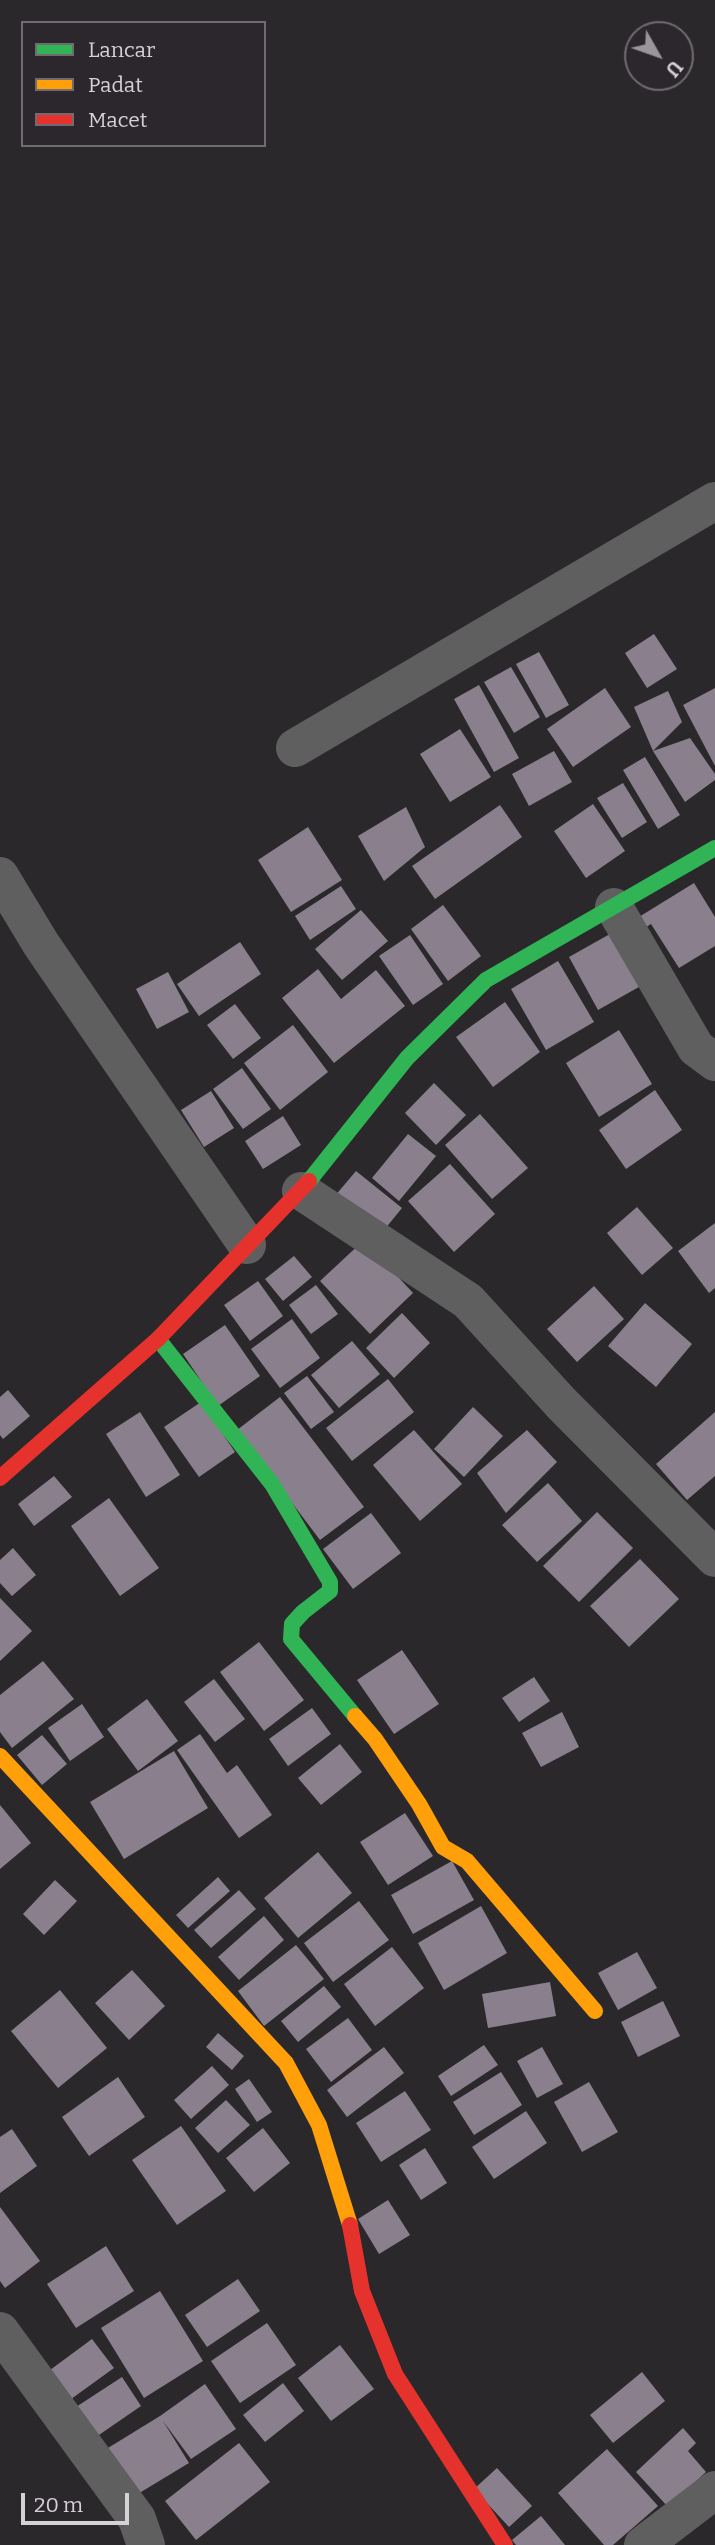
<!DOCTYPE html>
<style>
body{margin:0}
#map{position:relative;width:715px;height:2545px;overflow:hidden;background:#2a282b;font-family:Bitter,serif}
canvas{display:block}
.legend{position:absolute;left:21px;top:21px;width:245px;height:126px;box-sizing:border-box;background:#2b272c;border:2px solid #6f6b70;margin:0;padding:9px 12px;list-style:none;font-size:21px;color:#d5d2d6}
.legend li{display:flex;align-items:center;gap:14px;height:35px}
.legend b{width:35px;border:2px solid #6f6b70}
.north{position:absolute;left:624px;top:21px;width:70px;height:70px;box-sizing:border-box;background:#2b272c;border:2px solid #6f6b70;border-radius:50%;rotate:130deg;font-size:19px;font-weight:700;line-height:28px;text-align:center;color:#d5d2d6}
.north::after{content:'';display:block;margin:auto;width:24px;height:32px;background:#99969a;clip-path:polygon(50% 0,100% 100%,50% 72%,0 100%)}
.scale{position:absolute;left:21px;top:2493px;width:108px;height:32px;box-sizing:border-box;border:4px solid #d5d2d6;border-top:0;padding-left:9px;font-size:21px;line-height:24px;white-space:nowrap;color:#d5d2d6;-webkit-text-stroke:5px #2b272c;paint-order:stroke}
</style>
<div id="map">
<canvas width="715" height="2545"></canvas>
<ul class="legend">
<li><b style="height:9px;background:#30b455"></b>Lancar</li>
<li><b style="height:9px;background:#ff9f0a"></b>Padat</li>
<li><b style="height:9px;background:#e5322d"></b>Macet</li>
</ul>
<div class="north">U</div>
<div class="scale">20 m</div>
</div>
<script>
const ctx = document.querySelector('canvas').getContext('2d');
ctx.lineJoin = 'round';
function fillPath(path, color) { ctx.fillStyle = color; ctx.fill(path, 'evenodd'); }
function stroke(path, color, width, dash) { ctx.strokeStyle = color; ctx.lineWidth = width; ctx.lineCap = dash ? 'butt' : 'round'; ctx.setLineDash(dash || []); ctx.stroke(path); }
fillPath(new Path2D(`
 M654,634L677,669L647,688L625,653Z
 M539,652L569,705L546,718L516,664Z
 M511,667L540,717L514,733L484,682Z
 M479,685L519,758L494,772L454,699Z
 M605,688L631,727L573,767L547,729Z
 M715,688V766L683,705Z
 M668,691L682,722L653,751L634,707Z
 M460,729L491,777L450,802L420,754Z
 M690,738L715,774V780L685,802L653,751Z
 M554,751L572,782L529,806L512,774Z
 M645,757L680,815L658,829L623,770Z
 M623,783L647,822L622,838L597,798Z
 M593,804L625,851L586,878L554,831Z
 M500,805L522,837L435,899L412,866Z
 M406,807L425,847L384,881L358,836Z
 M308,827L342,880L291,912L258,860Z
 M694,883L715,917V946L679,968L651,924L640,931L634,920Z
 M341,886L356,909L310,940L295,916Z
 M443,905L481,956L448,981L411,929Z
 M361,910L388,941L342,980L315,949Z
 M617,930L646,983L598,1010L569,957Z
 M410,935L443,984L413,1005L379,956Z
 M240,942L261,974L199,1016L177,984Z
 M558,961L594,1022L546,1050L511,989Z
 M318,969L341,999L376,970L405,1006L334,1063L282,998Z
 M168,972L189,1012L157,1029L136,989Z
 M505,1002L540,1052L493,1087L456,1037Z
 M235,1004L261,1038L233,1059L207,1025Z
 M293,1025L328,1072L280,1110L244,1063Z
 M619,1030L652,1084L599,1117L566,1063Z
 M242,1068L271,1109L243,1129L213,1089Z
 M434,1083L466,1115L436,1145L405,1113Z
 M655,1090L682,1130L626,1169L599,1130Z
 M211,1091L234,1128L204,1147L181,1110Z
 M480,1114L528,1168L492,1199L445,1145Z
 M283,1116L301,1145L263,1169L245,1141Z
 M408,1134L436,1156L399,1201L372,1178Z
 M450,1164L495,1214L454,1252L408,1201Z
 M356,1171L402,1208L380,1235L334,1197Z
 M637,1207L673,1248L642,1275L607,1233Z
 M715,1223V1288L709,1293L678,1251Z
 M364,1240L413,1293L370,1334L320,1281Z
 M294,1256L312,1277L283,1301L265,1279Z
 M258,1281L283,1316L250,1341L224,1305Z
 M316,1285L338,1314L311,1334L289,1305Z
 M594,1286L624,1319L577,1362L547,1329Z
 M645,1303L692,1344L656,1387L608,1346Z
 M402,1313L430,1343L394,1378L366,1348Z
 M292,1319L320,1358L280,1388L251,1349Z
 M225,1325L260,1376L218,1406L183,1354Z
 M352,1341L380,1374L339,1408L311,1375Z
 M307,1376L334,1412L311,1429L284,1393Z
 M388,1379L414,1412L352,1461L326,1428Z
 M8,1390L30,1416L3,1439L0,1435V1397Z
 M280,1397L364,1507L320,1540L237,1430Z
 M201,1402L235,1452L199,1477L164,1427Z
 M473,1407L503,1436L464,1477L434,1449Z
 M140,1412L180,1475L146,1497L106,1434Z
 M715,1412V1476L687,1500L656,1464Z
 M414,1430L462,1484L420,1521L373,1465Z
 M527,1430L557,1462L506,1513L477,1473Z
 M54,1476L72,1497L34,1526L18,1504Z
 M548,1483L582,1521L537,1562L502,1525Z
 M109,1498L159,1568L120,1596L71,1526Z
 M597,1512L633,1548L579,1602L543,1566Z
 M371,1513L401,1553L353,1589L323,1549Z
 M13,1548L36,1575L12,1596L0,1583V1560Z
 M640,1559L679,1599L629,1647L590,1606Z
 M0,1598L32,1631L0,1661Z
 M259,1642L304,1700L264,1731L220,1672Z
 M402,1650L439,1704L394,1734L357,1680Z
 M43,1661L74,1699L12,1748L0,1732V1695Z
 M534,1677L550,1701L519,1722L502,1698Z
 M214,1679L245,1719L215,1742L184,1702Z
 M147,1699L178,1741L138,1771L107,1729Z
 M82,1704L104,1737L70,1761L48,1728Z
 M312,1708L331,1734L288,1766L269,1739Z
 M562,1712L579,1747L541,1767L522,1733Z
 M200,1734L227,1773L237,1765L272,1815L239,1838L177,1750Z
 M42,1735L67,1764L42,1785L17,1755Z
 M340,1744L362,1772L321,1805L298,1778Z
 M174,1751L208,1808L124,1859L90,1802Z
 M0,1805L31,1843L0,1869Z
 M405,1813L433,1856L388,1885L360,1842Z
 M318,1852L352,1893L298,1938L264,1898Z
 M452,1861L474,1900L413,1934L391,1895Z
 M218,1877L230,1891L188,1928L176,1915Z
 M55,1880L77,1901L44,1935L23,1914Z
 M239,1890L256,1909L211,1948L194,1930Z
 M359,1901L389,1940L333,1982L304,1943Z
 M481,1906L507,1953L444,1990L418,1943Z
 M264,1916L284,1940L239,1980L218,1957Z
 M296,1945L324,1979L264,2026L238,1991Z
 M392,1947L424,1988L375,2026L344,1984Z
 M637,1952L657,1988L618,2010L598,1973Z
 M132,1970L165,2006L129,2040L95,2003Z
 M550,1982L556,2016L488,2028L482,1994Z
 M324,1986L341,2007L298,2042L281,2021Z
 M60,1990L107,2048L58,2088L11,2031Z
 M663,2001L680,2036L638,2057L621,2022Z
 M348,2018L372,2050L331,2082L306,2049Z
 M218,2033L244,2056L232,2070L206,2047Z
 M484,2045L498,2065L451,2096L438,2076Z
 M384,2047L404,2073L347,2117L327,2090Z
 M542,2047L563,2084L537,2098L517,2061Z
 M212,2066L229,2085L191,2119L174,2100Z
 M501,2072L522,2105L474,2135L453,2102Z
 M118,2077L145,2117L89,2156L62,2117Z
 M249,2079L272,2112L257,2122L235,2089Z
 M589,2082L618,2132L582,2152L554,2102Z
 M405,2091L431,2130L381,2162L356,2123Z
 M226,2100L250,2125L218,2153L195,2128Z
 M526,2111L547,2143L494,2179L472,2147Z
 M181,2126L226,2191L177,2225L132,2160Z
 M263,2128L290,2163L254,2192L226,2158Z
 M12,2129L37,2166L0,2193V2137Z
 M425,2148L447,2183L421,2200L399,2165Z
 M388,2200L410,2235L379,2254L358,2219Z
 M0,2207L40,2261L5,2288L0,2281Z
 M106,2246L134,2291L76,2328L47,2284Z
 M238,2279L260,2311L207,2347L185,2315Z
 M160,2291L203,2361L144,2398L101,2328Z
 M267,2323L296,2365L240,2403L211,2361Z
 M92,2339L114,2368L67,2402L46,2373Z
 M340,2345L374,2389L331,2421L298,2378Z
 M642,2372L665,2401L613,2443L590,2415Z
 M122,2377L141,2406L96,2437L76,2407Z
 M283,2383L304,2411L265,2442L243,2415Z
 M205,2384L236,2429L191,2459L163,2421L189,2463L136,2495L108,2448L160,2416Z
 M683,2428L696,2443L688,2451L706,2472L668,2507L636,2472Z
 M239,2443L270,2482L196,2540L165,2501Z
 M607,2449L658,2506L613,2545H604L558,2493Z
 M497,2468L532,2506L509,2527L474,2489Z
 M541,2516L565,2545H516L512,2540Z`), '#8a808d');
stroke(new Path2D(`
 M295,748L715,501
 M0,876L41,944L247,1245
 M614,907L696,1048L715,1062
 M301,1191L468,1301L561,1403L715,1558
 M0,2331L137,2519L146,2545
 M643,2545L715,2490`), '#605f60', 38);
stroke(new Path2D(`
 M309,1181L407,1058L486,980L715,848
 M158,1339L272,1484L330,1582V1591L303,1612L292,1624L291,1639L355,1716`), '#30b455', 16);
stroke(new Path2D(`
 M355,1716L375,1739L419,1804L443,1847L467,1861L595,2011
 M0,1756L286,2063L319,2125L350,2225`), '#ff9f0a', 16);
stroke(new Path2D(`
 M0,1478L158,1339L309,1181
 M350,2225L362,2291L395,2374L505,2545`), '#e5322d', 16);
</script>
